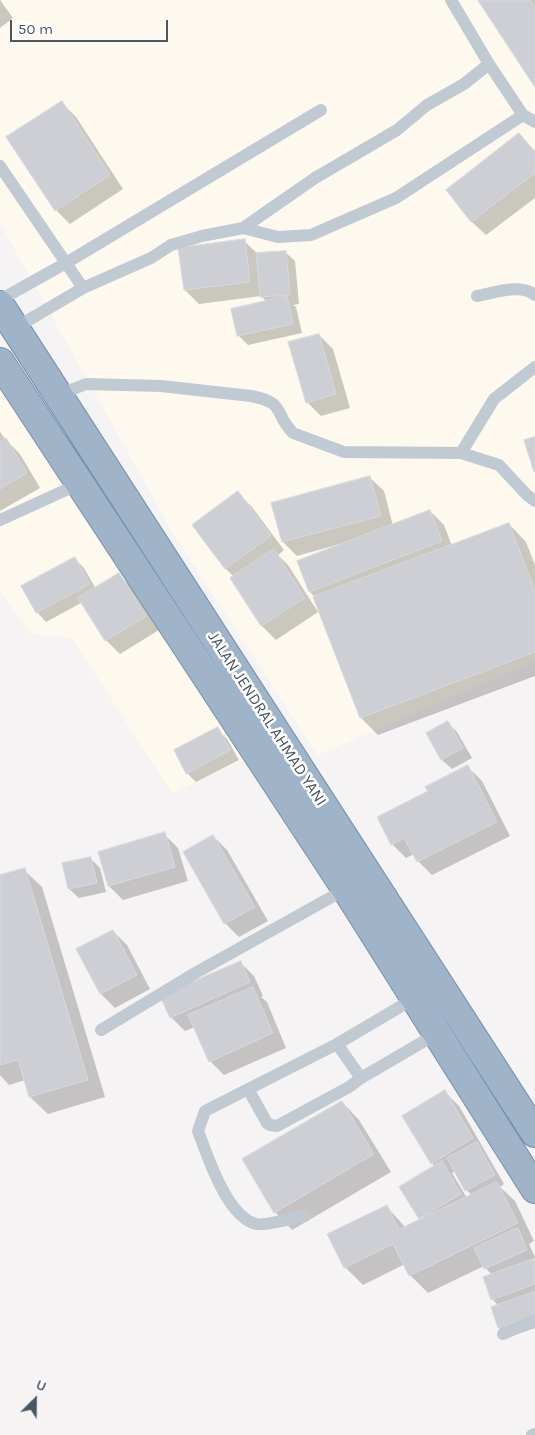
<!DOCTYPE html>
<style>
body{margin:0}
#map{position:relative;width:535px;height:1435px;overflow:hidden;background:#f5f3f3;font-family:Karla,sans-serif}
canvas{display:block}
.north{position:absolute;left:10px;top:1375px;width:50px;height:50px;-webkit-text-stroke:4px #fff;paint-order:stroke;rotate:23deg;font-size:14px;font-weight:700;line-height:20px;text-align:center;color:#4a5661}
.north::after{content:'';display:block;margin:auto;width:18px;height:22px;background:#4a5661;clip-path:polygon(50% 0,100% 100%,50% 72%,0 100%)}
.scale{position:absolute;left:10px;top:20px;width:158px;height:22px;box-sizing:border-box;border:2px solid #4a5661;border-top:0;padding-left:6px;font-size:15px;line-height:18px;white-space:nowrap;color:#4a5661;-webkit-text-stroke:4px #fff;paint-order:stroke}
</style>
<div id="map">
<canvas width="535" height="1435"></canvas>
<div class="north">U</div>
<div class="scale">50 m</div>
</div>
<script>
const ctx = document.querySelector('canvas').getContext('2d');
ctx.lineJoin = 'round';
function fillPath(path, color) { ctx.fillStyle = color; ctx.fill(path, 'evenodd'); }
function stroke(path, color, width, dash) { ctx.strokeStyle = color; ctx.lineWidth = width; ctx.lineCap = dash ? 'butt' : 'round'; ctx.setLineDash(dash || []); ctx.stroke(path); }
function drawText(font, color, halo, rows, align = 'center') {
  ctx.font = font + ' Karla,sans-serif'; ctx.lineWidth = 5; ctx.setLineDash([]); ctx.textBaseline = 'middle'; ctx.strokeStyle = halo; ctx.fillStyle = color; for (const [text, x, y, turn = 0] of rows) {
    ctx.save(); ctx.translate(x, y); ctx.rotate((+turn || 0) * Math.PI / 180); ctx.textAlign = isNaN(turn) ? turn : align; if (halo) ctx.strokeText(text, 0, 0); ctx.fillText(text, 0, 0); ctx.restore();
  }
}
fillPath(new Path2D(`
 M0,0H535V661L318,755L175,537L0,223Z
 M0,382L253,756L172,793L72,638L31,634L0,591Z`), '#fdf9ef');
fillPath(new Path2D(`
 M0,0L13,18L0,28Z
 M479,0H535V85Z
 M62,103L76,117L123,189L70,224L56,210Z
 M519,134L535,151V198L486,235L472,222L448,190Z
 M244,241L258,254L285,252L295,261L299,304L293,305L296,307L302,333L248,345L238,335L267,302L261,296L199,304L185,290Z
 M319,335L333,349L350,408L321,416L307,402Z
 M0,432L6,440L20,454L40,488L0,511Z
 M369,477L384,491L393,526L430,511L444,525L452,546L509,524L526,542L535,565V676L378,735L361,718L315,597L310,592L340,546V544L297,556L283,542Z
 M238,493L252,507L284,550L278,555L288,565L318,612L276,640L262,626L231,579L234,577L226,569L194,526Z
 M75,559L84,568L96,589L119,575L133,589L159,630L120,654L106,640L83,602L46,622L37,612Z
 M447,722L457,732L472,758L452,769L442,760L428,733Z
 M217,729L227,739L239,760L196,782L187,773Z
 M468,767L482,781L510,836L432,875L418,861L414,854L406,858L392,844L430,792Z
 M164,834L178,848L188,881L123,900L109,886L100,853Z
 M213,836L227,850L268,921L239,937L225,923Z
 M90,858L100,868L106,892L79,898L69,889L64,864Z
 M24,870L42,887L105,1097L48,1114L30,1097L25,1080L9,1085L0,1075V877Z
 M113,931L127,945L150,989L115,1008L101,994L78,950Z
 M240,962L254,976L263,996L261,997L267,1002L286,1048L224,1075L210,1061L195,1027L185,1031L171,1017Z
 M445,1092L459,1106L504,1184L500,1187L515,1201L534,1241L529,1244L535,1257L533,1261L535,1262V1328L509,1337L499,1328L493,1308L499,1306L492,1299V1275L484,1266L428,1293L410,1275L405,1264L363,1285L345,1267L386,1206L406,1228L421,1220L420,1218L435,1167L432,1163ZM456,1171L466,1190L472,1195L467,1198L452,1173Z
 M342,1102L359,1120L391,1172L292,1230L275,1212Z`), '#0003');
const building = new Path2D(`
 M478,0H530L535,8V87Z
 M62,101L110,175L55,211L6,137Z
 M519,133L535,152V173L471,222L446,190Z
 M245,239L250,282L184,290L178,248Z
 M286,251L290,295L260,297L256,253Z
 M287,296L293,324L237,336L231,309Z
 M319,334L336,394L306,403L288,342Z
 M535,437V471L534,472L524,440Z
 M6,438L27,473L0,489V442Z
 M370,476L381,516L282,542L271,503Z
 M238,491L271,536L225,569L192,525Z
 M430,510L442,541L309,592L297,561Z
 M509,523L535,591V652L360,718L313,597Z
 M274,549L305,598L261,626L230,578Z
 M75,557L90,584L36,613L21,586Z
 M119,573L146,616L105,641L78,598Z
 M448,721L463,748L441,760L426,733Z
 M218,727L230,750L186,774L174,750Z
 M468,765L497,822L417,862L404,838L391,845L377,817L428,791L425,787Z
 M165,832L175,867L108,886L98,852Z
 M213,835L255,907L224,924L183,852Z
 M91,857L97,883L68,889L62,863Z
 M25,868L88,1080L29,1097L18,1060L0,1065V875Z
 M113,930L137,975L100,994L76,949Z
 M241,961L250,982L170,1018L160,996Z
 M253,987L273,1033L209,1062L188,1015Z
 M445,1090L473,1138L431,1164L402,1116Z
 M342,1101L374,1154L274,1213L242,1159Z
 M477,1142L495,1175L465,1191L447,1158Z
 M442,1161L461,1194L419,1219L399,1187Z
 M497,1182L518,1223L409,1276L393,1244L344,1268L327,1234L387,1205L399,1229Z
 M518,1228L527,1250L484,1269L474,1248Z
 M534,1259L535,1284L491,1300L483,1277Z
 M535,1292V1315L498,1328L491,1307Z`);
fillPath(building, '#cdcfd5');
stroke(building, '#d7d9de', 1);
const trunk = new Path2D(`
 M0,305L535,1133
 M0,362L346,889L535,1189`);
stroke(trunk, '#7690ad', 30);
stroke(new Path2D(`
 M489,64L523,115
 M0,166L83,288
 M243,228L278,237L311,235L396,198L523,115L535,122
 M477,296C494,293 520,283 535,295
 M0,300L66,263L321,110
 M15,328L83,288L151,258L171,245L202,236L243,228L315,178L397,130L427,105L464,84L489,64L451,0
 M58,395L86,384L161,386L251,396C287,403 273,413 293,433L344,452L461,453L494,399L535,367
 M461,453L499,465L527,495L535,501
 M0,520L79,484
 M101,1030L197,972L346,889
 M337,1044L361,1078L438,1033
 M248,1089L267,1123L270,1125L277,1126L349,1087L361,1078
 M305,1216C296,1218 263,1226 256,1224C227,1217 208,1157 198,1131L205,1111L337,1044L415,998
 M503,1334L535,1320
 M532,1435L535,1434`), '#c1cad2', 12);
stroke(trunk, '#9fb4c9', 28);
drawText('16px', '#4a5661', '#fff', [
 ["JALAN JENDRAL AHMAD YANI",267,719,57]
]);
</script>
